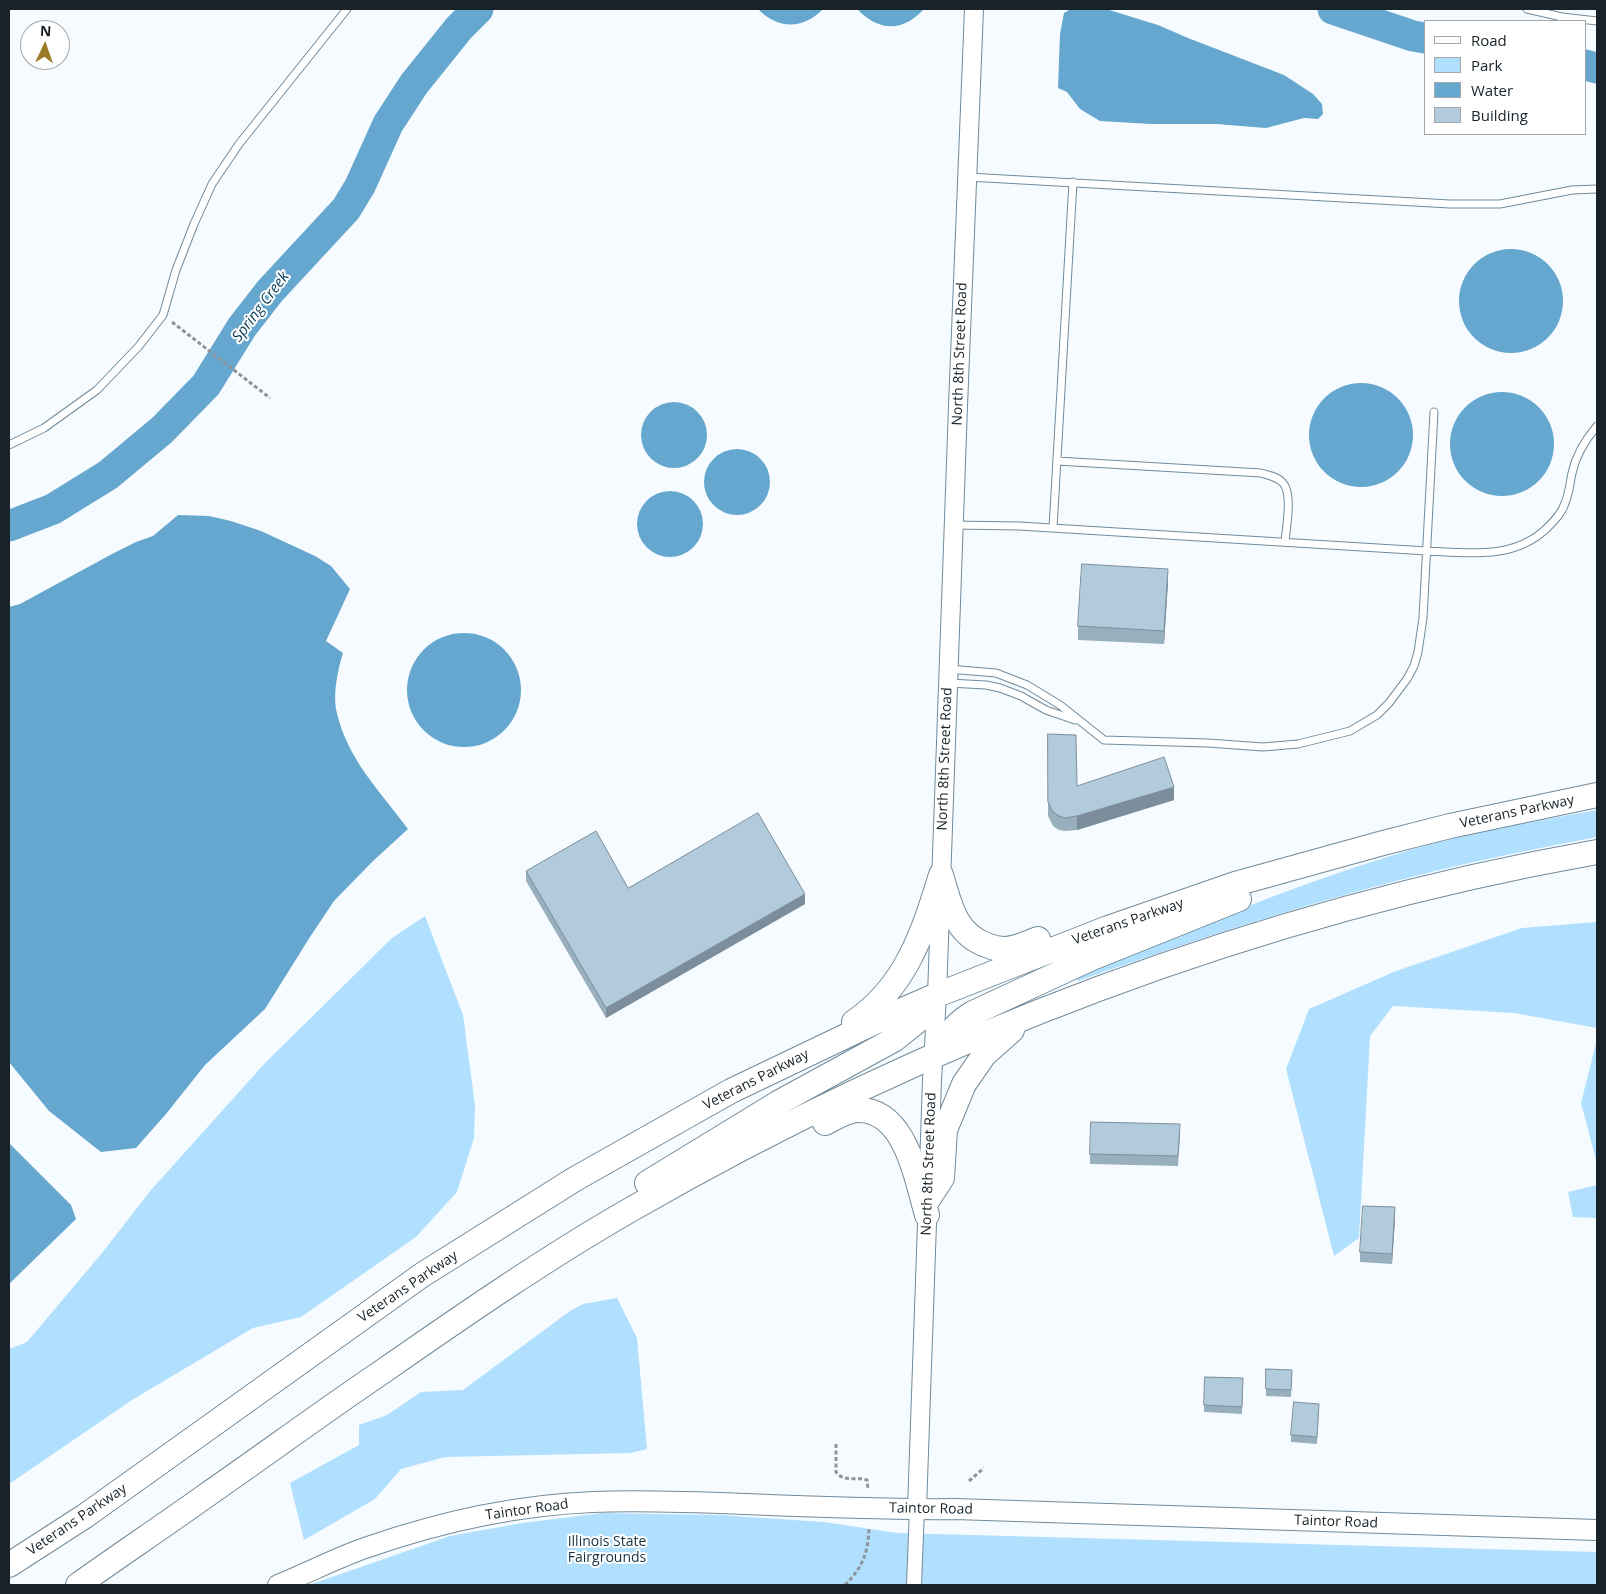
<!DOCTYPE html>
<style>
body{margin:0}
#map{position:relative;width:1606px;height:1594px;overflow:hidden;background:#f6fbff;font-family:"Open Sans",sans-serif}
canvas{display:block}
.frame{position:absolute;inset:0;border:10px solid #182228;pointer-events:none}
.legend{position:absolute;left:1424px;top:20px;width:162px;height:115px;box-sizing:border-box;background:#fff;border:1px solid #a3a7a9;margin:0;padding:6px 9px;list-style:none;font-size:15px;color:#182228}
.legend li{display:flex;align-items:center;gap:10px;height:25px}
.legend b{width:25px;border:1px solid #a3a7a9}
.north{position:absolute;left:20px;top:20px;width:50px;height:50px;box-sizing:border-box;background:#fff;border:1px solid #a3a7a9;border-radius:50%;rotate:3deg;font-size:14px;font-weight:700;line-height:20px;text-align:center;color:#182228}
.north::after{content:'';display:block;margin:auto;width:18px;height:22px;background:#997922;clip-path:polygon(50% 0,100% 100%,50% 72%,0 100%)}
</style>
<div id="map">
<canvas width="1606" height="1594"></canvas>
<div class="frame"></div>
<ul class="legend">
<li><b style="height:6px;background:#fff"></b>Road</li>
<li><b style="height:14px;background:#b1e0ff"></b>Park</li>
<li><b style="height:14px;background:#66a7cf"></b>Water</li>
<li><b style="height:14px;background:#b1cbdd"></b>Building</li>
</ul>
<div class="north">N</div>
</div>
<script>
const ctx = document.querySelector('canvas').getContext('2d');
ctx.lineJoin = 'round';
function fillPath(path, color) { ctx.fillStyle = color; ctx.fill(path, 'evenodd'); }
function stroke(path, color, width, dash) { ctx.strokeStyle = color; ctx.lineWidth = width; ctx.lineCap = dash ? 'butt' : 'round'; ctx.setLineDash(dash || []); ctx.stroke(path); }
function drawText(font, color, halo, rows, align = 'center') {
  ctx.font = font + ' "Open Sans",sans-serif'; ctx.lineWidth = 4; ctx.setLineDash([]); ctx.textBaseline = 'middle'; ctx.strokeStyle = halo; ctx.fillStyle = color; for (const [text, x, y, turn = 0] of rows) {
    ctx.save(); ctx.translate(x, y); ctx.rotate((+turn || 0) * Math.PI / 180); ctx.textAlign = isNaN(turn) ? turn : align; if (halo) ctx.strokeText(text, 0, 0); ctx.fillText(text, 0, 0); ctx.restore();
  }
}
fillPath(new Path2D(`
 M1597,810V837C1535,849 1473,861 1411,877C1298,906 1188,942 1078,981L1075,976C1178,934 1281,890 1387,857C1455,835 1527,823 1597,810Z
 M425,916L463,1015L475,1105L474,1138L457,1192L416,1237L301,1317L253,1328L132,1400L9,1484V1349L27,1342L102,1253L151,1190L265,1063L392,938Z
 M1597,922V1028L1514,1013L1393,1006L1370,1036L1359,1238L1334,1256L1286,1069L1309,1009L1396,971L1522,928Z
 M1597,1039V1164L1581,1103Z
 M1597,1185V1218L1573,1217L1568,1192Z
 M617,1298L637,1338L647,1449L630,1453L445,1457L401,1469L375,1499L304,1540L290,1483L359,1445V1425L387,1415L421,1392L463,1390L570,1311L583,1304Z
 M603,1513L720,1515L824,1522L897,1533L1597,1552V1585H309L450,1536L522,1523Z`), '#b1e0ff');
fillPath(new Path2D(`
 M758,9H823C803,30 777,29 758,9Z
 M857,9H924C903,32 879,32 857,9Z
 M1071,9H1106L1158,25L1188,38L1284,75L1313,94L1322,104L1323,114L1318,119L1304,118L1266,128L1216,124H1151L1100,121L1080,109L1067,92L1058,88L1060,34L1064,13Z
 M1459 301a52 52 0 1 1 104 0a52 52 0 1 1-104 0Z
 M1309 435a52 52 0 1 1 104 0a52 52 0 1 1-104 0Z
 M1450 444a52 52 0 1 1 104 0a52 52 0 1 1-104 0Z
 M641 435a33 33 0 1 1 66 0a33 33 0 1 1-66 0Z
 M704 482a33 33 0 1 1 66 0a33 33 0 1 1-66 0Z
 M637 524a33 33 0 1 1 66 0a33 33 0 1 1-66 0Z
 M178,515L209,516L231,521L261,531L315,556L331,566L350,589L326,641L343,653C338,669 333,692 336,709C346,758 380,791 408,829L373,861L334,901L310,937L265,1009L205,1065L166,1114L136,1148L101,1152L49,1111L9,1062V607L20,604L112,554L136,542L153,536Z
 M407 690a57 57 0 1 1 114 0a57 57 0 1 1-114 0Z
 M9,1143L71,1205L76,1219L9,1284Z`), '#66a7cf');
stroke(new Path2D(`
 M1333,9L1413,36L1425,38
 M1585,65L1597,68
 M9,526L53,509L108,475L162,430L206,385L242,327L270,291L346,209L360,186L388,124L414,84L459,28L478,9`), '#66a7cf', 31);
const service = new Path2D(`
 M1527,9L1562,17L1597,21
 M968,177L1450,204H1500L1572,190L1597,189
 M9,445L44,428L97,390L139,346L163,315L176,270L194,224L212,184L239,144L347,9
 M1057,461L1261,473C1269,475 1278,477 1283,483C1293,494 1286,528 1285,542
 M954,525L1019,526L1427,551C1469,553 1514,560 1547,528C1554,521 1562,513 1565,503C1569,494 1570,483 1572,473C1576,455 1585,440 1597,426
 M1053,528L1073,182
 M948,669L996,673L1027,685L1060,705L1104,740L1208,743L1263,747L1298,744L1350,731L1377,715L1389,703L1407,679L1414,666L1418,652L1423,618L1434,412
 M948,683L986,685L1000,688L1021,696L1046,710L1075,720`);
const minor = new Path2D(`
 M914,1585L917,1509`);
const tertiary = new Path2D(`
 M917,1509L932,1080L937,995L958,406L974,9`);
const secondary = new Path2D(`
 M278,1585C308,1573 338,1557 368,1547C440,1522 518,1505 593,1502C644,1500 694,1502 744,1504C815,1507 885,1510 955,1509L1597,1530`);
const trunk = new Path2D(`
 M941,875C950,905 955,935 989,946C994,948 999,949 1004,949C1016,949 1027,943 1038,939
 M854,1022C906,987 923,933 941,875
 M935,1054C944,1038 956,1023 973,1013L1092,958L1239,899
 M825,1123C835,1118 845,1111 857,1110C906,1108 917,1181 927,1215
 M647,1183L778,1103L895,1039L921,1018L936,996
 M927,1201L942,1178L945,1130L964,1084L984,1055L1012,1030
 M9,1565L85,1516L422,1275L575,1179L731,1091L873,1023L937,995L1108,928L1235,884L1383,843L1450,826L1597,795
 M78,1585C120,1555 162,1527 204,1497C263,1456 320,1414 379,1374C461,1317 543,1260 630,1210C928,1038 1258,912 1597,852`);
stroke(service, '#718a9b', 9);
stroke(minor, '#718a9b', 16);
stroke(tertiary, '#718a9b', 20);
stroke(secondary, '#718a9b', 22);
stroke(trunk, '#718a9b', 26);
stroke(new Path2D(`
 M172,322L270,398
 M836,1444V1472C842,1481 855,1478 864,1479L867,1480L868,1489
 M969,1481L984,1468
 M574,1584V1585
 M845,1585C863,1567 868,1553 869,1528`), '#8d959a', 3, [4, 2.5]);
stroke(service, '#fff', 7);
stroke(minor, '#fff', 14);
stroke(tertiary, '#fff', 18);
stroke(secondary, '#fff', 20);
stroke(trunk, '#fff', 24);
fillPath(new Path2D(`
 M1168,582L1164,644L1078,640V626Z
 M1048,734L1077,786L1174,800L1077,830L1065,831L1059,830L1053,826L1048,816Z
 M526,871L628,888L805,904L606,1018L526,881Z
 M1180,1135L1178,1166L1090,1164V1154Z
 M1395,1218L1392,1264L1360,1262V1252Z
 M1266,1369L1292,1370L1291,1397L1266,1396Z
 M1205,1377L1243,1378L1242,1414L1204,1412Z
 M1319,1410L1317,1444L1291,1442V1435Z`), '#98afbe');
fillPath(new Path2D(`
 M1168,569V582L1164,644V631Z
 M1174,787V800L1077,830V816Z
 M805,894V904L606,1018V1008Z
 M1395,1207V1218L1392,1264V1254Z`), '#7c8e9b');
const building = new Path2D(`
 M1082,564L1168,569L1164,631L1078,626Z
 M1048,734L1076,735L1077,786L1164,757L1174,787L1077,816L1065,818L1059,816L1053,812L1048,802Z
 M758,813L805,894L606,1008L526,871L596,831L628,888Z
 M1091,1122L1180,1124L1178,1156L1090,1154Z
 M1363,1206L1395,1207L1392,1254L1360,1252Z
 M1266,1369L1292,1370L1291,1390L1266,1389Z
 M1205,1377L1243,1378L1242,1407L1204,1405Z
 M1294,1402L1319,1404L1317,1437L1291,1435Z`);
fillPath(building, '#b1cbdd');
stroke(building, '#7c8e9b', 1);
drawText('14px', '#182228', '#fff', [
 ["North 8th Street Road",960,354,-88],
 ["North 8th Street Road",945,759,-88],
 ["Veterans Parkway",1517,812,-12],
 ["Veterans Parkway",1128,922,-19],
 ["Veterans Parkway",756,1080,-27],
 ["North 8th Street Road",929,1164,-88],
 ["Veterans Parkway",408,1287,-34],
 ["Taintor Road",931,1509,1],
 ["Taintor Road",527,1510,-8],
 ["Veterans Parkway",77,1520,-34],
 ["Taintor Road",1336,1522,2]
]);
drawText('14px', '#153244', '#fff', [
 ["Illinois State",607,1542],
 ["Fairgrounds",607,1558]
]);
drawText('italic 15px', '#083e5a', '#fff', [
 ["Spring Creek",261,307,-53]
]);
</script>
